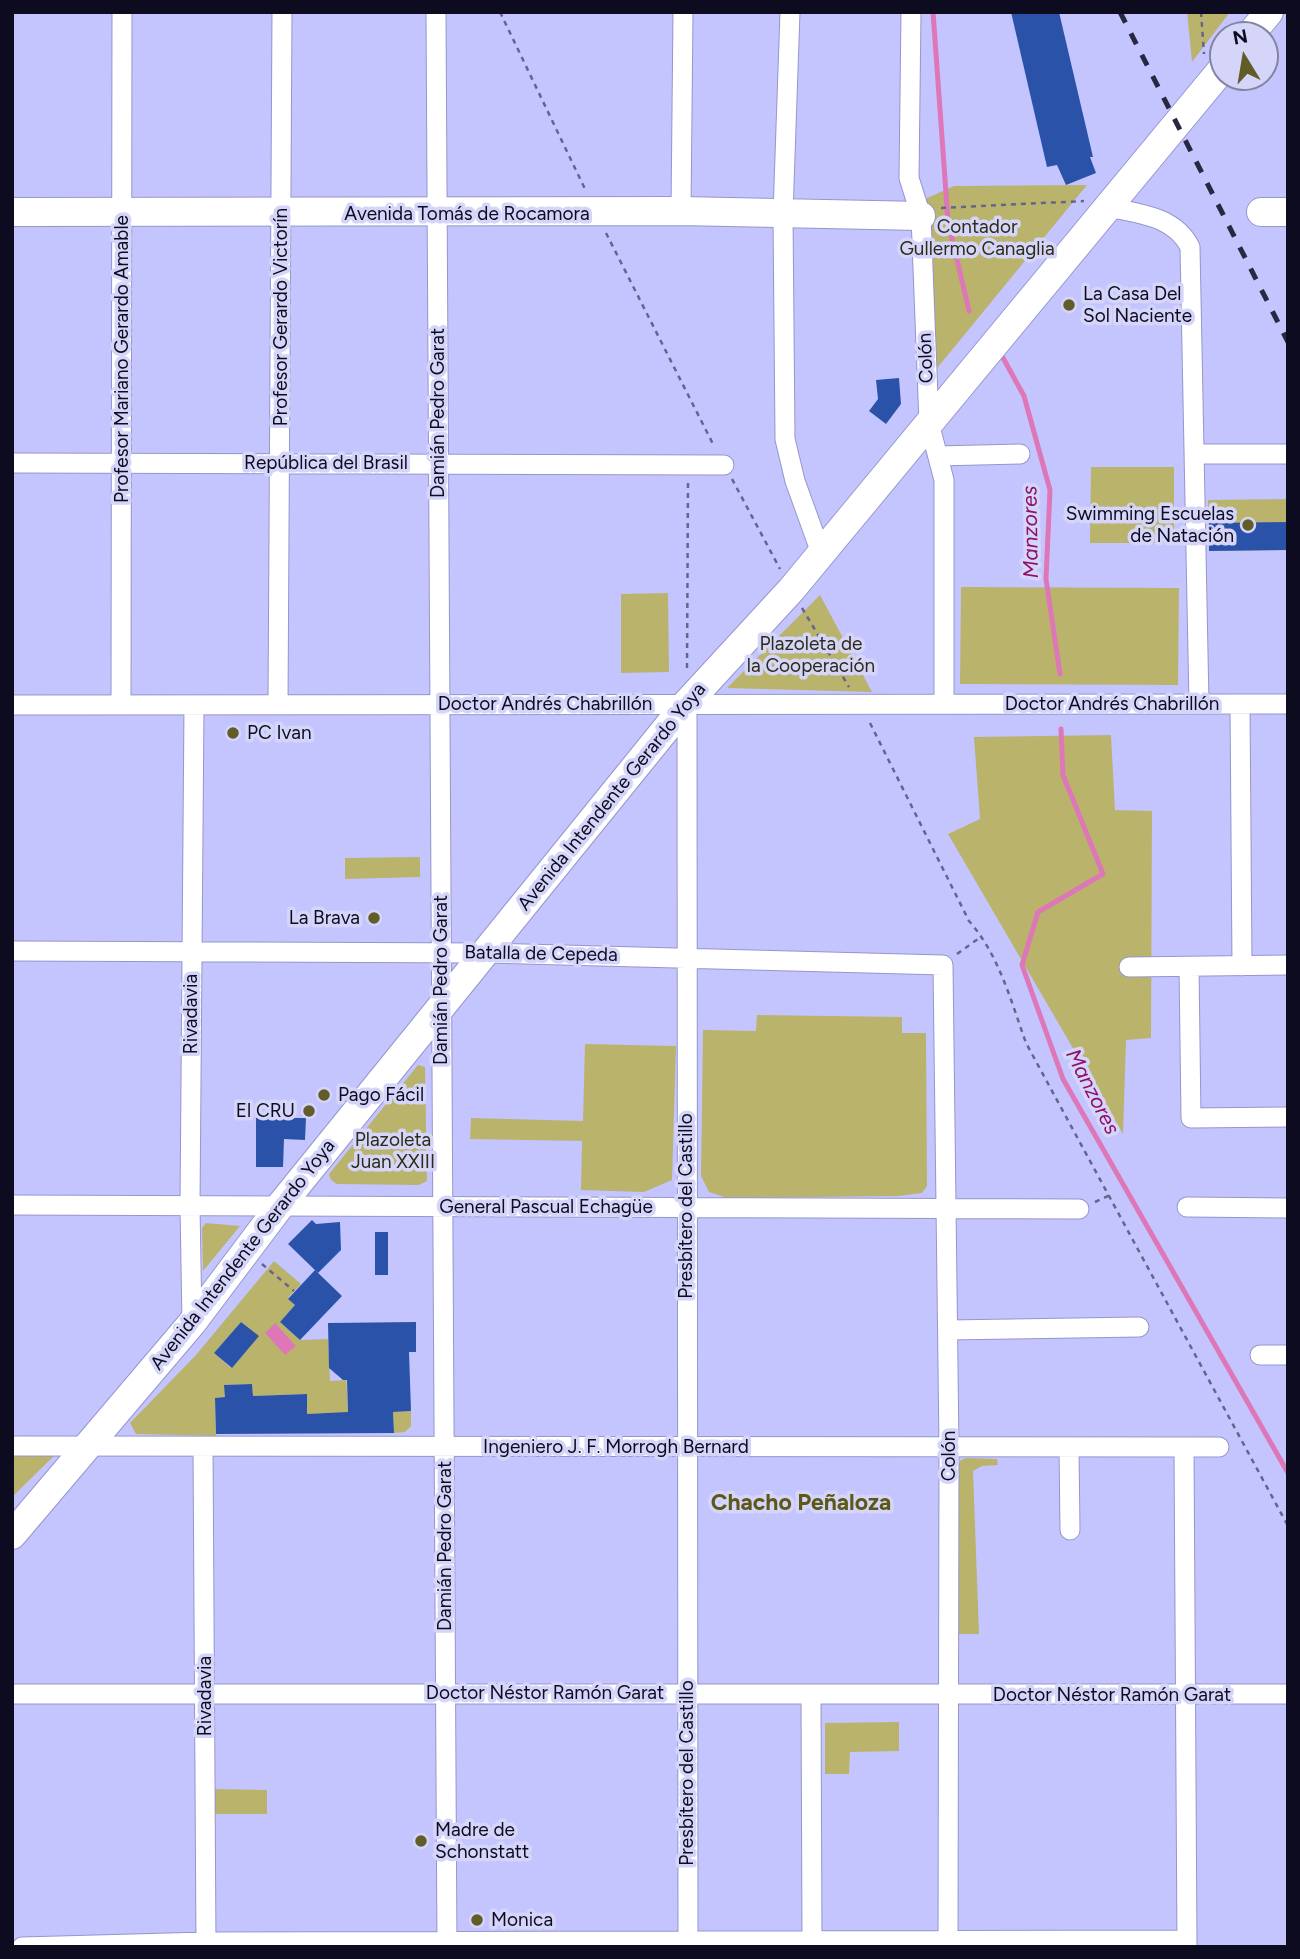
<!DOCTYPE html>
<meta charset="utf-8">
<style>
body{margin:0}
#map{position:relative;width:1300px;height:1959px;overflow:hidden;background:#c4c5ff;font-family:Figtree,sans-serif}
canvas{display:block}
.frame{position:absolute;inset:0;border:14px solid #0c0b1f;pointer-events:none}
.north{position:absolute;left:1209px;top:21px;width:70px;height:70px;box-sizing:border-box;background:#d4d5f8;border:2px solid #8484a1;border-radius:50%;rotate:349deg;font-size:19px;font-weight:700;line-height:28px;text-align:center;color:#0c0b1f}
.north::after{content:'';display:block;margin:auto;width:24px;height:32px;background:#615c28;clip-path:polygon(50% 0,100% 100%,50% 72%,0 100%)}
</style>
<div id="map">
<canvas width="1300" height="1959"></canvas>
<div class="frame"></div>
<div class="north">N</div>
</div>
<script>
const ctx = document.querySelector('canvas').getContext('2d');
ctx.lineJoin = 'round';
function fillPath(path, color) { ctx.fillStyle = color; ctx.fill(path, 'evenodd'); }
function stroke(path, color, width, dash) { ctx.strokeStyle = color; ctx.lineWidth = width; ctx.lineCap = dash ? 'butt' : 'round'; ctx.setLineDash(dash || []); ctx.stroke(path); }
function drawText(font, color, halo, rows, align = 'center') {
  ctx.font = font + ' Figtree,sans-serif'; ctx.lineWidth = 7; ctx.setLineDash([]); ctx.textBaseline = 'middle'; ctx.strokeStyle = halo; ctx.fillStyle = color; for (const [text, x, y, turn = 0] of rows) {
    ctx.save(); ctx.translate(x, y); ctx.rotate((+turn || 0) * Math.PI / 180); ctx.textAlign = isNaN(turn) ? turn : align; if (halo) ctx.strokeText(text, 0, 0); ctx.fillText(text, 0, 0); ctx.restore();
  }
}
fillPath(new Path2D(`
 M1187,12H1230L1192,62Z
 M1087,185L929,378L925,199L954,186Z
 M1091,467H1174V543H1090Z
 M1288,499V550L1209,551L1208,500Z
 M961,587L1179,588L1178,685L960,684Z
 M668,593L669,672L621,673V594Z
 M820,595L872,692L727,688Z
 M1111,735L1115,810L1152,811L1151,1038L1126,1040L1123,1134L948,834L980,819L974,737Z
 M420,857V877L345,879V858Z
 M757,1015L902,1017V1033H926L927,1186L922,1193L899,1196L727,1198L709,1192L701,1176L703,1030L756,1031Z
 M585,1044L676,1046L672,1180L644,1192L581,1190L582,1141L470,1139L471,1118L583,1121Z
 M418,1065L425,1067L427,1181L419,1185L337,1184L331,1180L329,1174Z
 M206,1223L240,1226L203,1271L202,1228Z
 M274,1261L301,1284L288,1298L295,1305L280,1322L300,1340L328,1339L330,1381L346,1380L345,1353L348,1413L307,1414L306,1394L253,1396L252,1384L225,1385V1397L215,1398L216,1436L136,1434L130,1423L196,1355ZM241,1322L258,1336L231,1368L214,1353Z
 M411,1411V1426L405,1432L394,1433L393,1412Z
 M12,1454L54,1456L12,1497Z
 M967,1458L997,1459L998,1465L982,1466L973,1471L979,1634H955L956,1468L961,1460Z
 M899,1722V1751L850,1752L849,1774H825V1723Z
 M214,1789L267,1790V1814H215Z`), '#bab36b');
fillPath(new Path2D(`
 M275,1323L296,1346L285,1355L265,1333Z`), '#de77b7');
stroke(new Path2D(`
 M933,12L948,221L969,311
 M1002,356L1024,396L1050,490L1046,579L1060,674
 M1061,729L1063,775L1103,874L1038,912L1022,965L1063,1079L1288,1473`), '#de77b7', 5);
fillPath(new Path2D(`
 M1011,12H1059L1093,157H1090L1096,173L1066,185L1057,165L1047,167Z
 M899,378L901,404L886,424L869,411L878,399L876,380Z
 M1288,522V550L1209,551V523Z
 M256,1118H306L305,1140L284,1139L283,1167H256Z
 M312,1220L316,1224L340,1222L341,1250L318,1273L288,1244Z
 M375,1232H388V1275H375Z
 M315,1270L342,1296L300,1340L280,1322L295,1305L288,1299Z
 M241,1322L259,1336L232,1368L214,1353Z
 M416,1322V1352H409L411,1411L393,1412L394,1433L216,1434L215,1398L225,1397L224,1385L252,1384L253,1396L307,1394V1414L348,1412L347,1380H343L329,1368L328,1323Z`), '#2b52a9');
const street = new Path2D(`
 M436,12L447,1947
 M790,12L783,214L785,439L795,481L821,553
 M911,12L909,178L921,216L929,423L944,480V704
 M1108,207C1140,214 1174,216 1190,247L1199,704
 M681,211L683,12
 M1196,454H1288
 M938,456L1020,454
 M12,463L724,465
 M687,703L688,1947
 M1240,704L1242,966
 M12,705L1288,704
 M121,705L122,12
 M278,705L282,12
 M12,951L486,953L943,965L949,1447L948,1947
 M1129,967L1288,965
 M1189,967L1191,1118L1288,1117
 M12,1205L1079,1209
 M1187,1207L1288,1208
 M192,1323L190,1206L194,705
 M948,1330L1139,1327
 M1260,1355H1288
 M12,1446L1219,1447
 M203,1446L206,1947
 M1069,1447L1070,1530
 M1184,1448L1187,1947
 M12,1694H1288
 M811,1694L812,1941
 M22,1947L206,1942L1187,1940`);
const secondary = new Path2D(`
 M1250,35L1269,12
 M12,212L681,211L921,216
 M1261,212H1288
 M12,1535L192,1323L280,1206L687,703L791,590L1223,68`);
stroke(street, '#9596cc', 21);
stroke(secondary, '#9596cc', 30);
stroke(new Path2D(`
 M500,12L585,189
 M1201,12L1204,54
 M941,208L1084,201
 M606,233L714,446
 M732,479L780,569
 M802,608L849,687
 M687,668L688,482
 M870,723L969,921C999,955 1011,1001 1026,1043L1288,1526
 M957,954L982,936
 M1095,1202L1110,1195
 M262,1264L294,1291`), '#65658c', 2.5, [5, 5]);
stroke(street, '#fff', 19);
stroke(secondary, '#fff', 28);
stroke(new Path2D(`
 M1120,12L1288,342`), '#292842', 5, [12, 12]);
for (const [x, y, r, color] of [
 [1069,305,7,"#615c28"],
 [1248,525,7,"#615c28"],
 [233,733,7,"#615c28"],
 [374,918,7,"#615c28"],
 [324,1095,7,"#615c28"],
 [309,1111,7,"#615c28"],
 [421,1841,7,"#615c28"],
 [477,1920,7,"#615c28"]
]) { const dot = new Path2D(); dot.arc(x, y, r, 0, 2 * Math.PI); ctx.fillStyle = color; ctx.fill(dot); stroke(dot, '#d4d5f8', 2.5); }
drawText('19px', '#0c0b1f', '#d4d5f8', [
 ["Avenida Tomás de Rocamora",467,214],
 ["Profesor Gerardo Victorín",281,317,-90],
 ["Colón",926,358,-92],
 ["Profesor Mariano Gerardo Amable",122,359,-90],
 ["Damián Pedro Garat",438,413,-90],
 ["República del Brasil",326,463],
 ["Doctor Andrés Chabrillón",545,704],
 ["Doctor Andrés Chabrillón",1112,704],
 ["Avenida Intendente Gerardo Yoya",612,797,-51],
 ["Batalla de Cepeda",541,954,1],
 ["Damián Pedro Garat",441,980,-90],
 ["Rivadavia",191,1014,-90],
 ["Presbítero del Castillo",686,1206,-90],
 ["General Pascual Echagüe",546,1207],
 ["Avenida Intendente Gerardo Yoya",243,1255,-52],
 ["Ingeniero J. F. Morrogh Bernard",616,1447],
 ["Colón",949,1456,-90],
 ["Damián Pedro Garat",445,1546,-90],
 ["Doctor Néstor Ramón Garat",545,1693],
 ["Doctor Néstor Ramón Garat",1112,1695],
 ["Rivadavia",205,1696,-90],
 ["Presbítero del Castillo",687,1773,-90]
]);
drawText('19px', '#2d2b15', '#d4d5f8', [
 ["Contador",977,227],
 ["Gullermo Canaglia",977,249],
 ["Plazoleta de",811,644],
 ["la Cooperación",811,666],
 ["Plazoleta",393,1140],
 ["Juan XXIII",393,1162]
]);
drawText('19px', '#0c0b1f', '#d4d5f8', [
 ["La Casa Del",1083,294],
 ["Sol Naciente",1083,316],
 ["Swimming Escuelas",1234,514,"right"],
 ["de Natación",1234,536,"right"],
 ["PC Ivan",247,733],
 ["La Brava",360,918,"right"],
 ["Pago Fácil",338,1095],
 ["El CRU",295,1111,"right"],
 ["Madre de",435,1830],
 ["Schonstatt",435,1852],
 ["Monica",491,1920]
], 'left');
drawText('italic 21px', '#8e0f6a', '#d4d5f8', [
 ["Manzores",1031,532,-91],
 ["Manzores",1092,1092,63]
]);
drawText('bold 23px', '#5d571a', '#d4d5f8', [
 ["Chacho Peñaloza",801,1503]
]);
</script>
